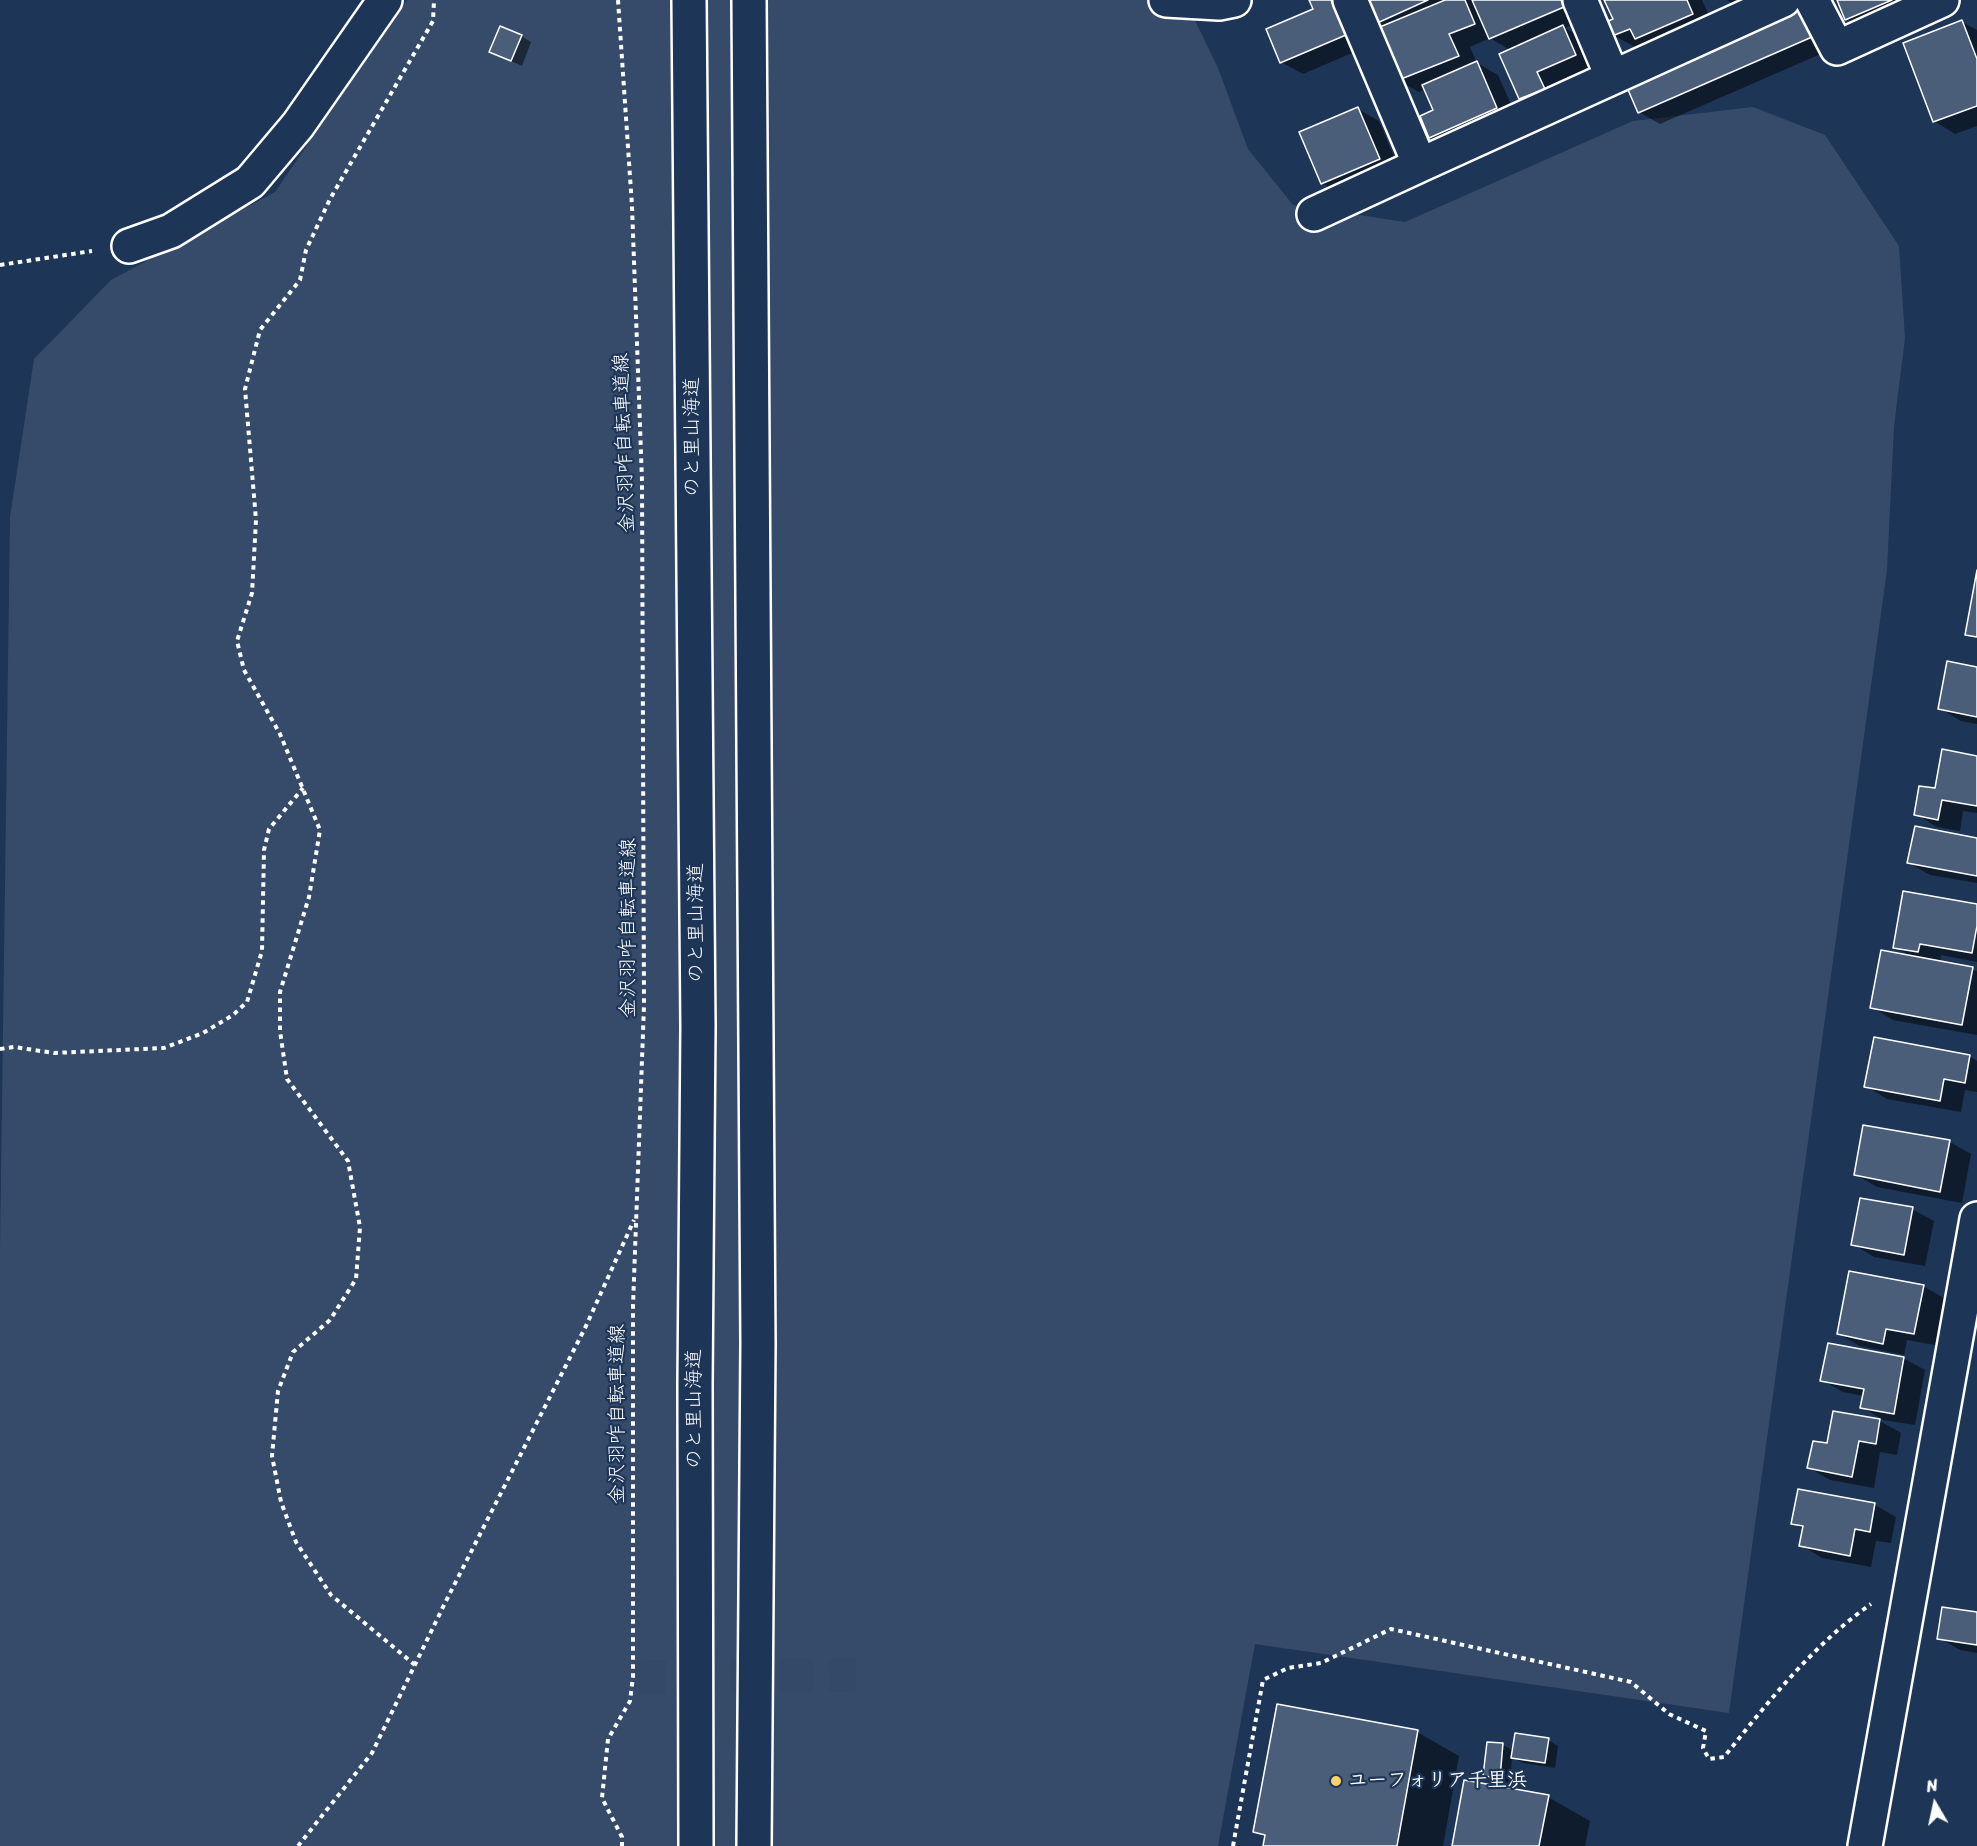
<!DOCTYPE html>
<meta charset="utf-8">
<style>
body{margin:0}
#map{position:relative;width:1977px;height:1846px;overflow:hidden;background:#1d3557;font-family:Sriracha,sans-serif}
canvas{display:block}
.north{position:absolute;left:1905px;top:1774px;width:60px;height:60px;-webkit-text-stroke:4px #1d3557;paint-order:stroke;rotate:351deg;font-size:16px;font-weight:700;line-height:24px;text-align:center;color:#fff}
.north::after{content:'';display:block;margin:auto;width:21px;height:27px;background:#fff;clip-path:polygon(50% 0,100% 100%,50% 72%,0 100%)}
</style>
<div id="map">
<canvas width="1977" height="1846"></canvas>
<div class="north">N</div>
</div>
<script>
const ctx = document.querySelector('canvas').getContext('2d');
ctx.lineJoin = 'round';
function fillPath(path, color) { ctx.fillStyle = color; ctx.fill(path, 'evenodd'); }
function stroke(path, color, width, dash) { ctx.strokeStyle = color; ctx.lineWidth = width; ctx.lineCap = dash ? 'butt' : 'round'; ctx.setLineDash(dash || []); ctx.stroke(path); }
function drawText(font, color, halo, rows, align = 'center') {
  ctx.font = font + ' Sriracha,"Klee One",sans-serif'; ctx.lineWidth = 4.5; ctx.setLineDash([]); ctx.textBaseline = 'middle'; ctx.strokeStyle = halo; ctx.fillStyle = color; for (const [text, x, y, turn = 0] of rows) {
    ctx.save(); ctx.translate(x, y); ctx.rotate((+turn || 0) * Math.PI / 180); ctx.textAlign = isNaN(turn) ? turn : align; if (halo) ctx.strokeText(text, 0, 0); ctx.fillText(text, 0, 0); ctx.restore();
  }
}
fillPath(new Path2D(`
 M407,0H1185L1218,68L1248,149L1293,205L1405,222L1633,121L1753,107L1825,135L1899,246L1905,338L1894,426L1887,570L1729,1713L1255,1644L1218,1846H0V1248L10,517L34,359L111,280L275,192Z`), '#364b69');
fillPath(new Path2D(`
 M1311,0H1346L1366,47L1303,74L1281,62L1315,10Z
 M1365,0H1577L1585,19L1565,28L1584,39L1597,67L1558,84L1565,101L1542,111L1520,98L1510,50L1490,38L1470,47L1477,63L1498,75L1518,120L1451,149L1430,137L1435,111L1426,89L1419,92L1397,80L1383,27L1376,23Z
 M1606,0H1702L1714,26L1657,50L1645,43L1635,47L1613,35L1615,20Z
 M1727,0H1782L1749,14Z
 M1838,0H1925L1868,31L1847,19Z
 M1796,5L1832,49L1660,124L1639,112Z
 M1962,22L1977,30V126L1955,134L1934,121Z
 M521,36L531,42L522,66L491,52Z
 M1358,109L1379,121L1400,171L1343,195L1322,183Z
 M1977,668V724L1961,721L1939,708Z
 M1977,757V813L1963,811L1960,831L1937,827L1916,814L1936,790Z
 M1977,839V883L1930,875L1909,863Z
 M1977,906V962L1941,955L1940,963L1977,971V1035L1893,1020L1872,1007L1912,957L1895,947Z
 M1969,1056L1977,1061V1092L1965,1090L1961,1112L1887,1099L1866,1086Z
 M1864,1126L1950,1142L1971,1154L1962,1203L1877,1187L1855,1174Z
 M1912,1209L1934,1221L1925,1266L1874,1257L1853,1244Z
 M1923,1286L1944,1298L1935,1345L1907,1340L1904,1355L1860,1346L1838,1334Z
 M1903,1358L1925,1370L1915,1425L1883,1420L1862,1407L1864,1396L1843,1392L1822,1380Z
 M1880,1421L1901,1433L1897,1455L1880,1452L1874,1488L1830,1480L1809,1468Z
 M1875,1505L1896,1517L1891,1543L1876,1541L1871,1567L1822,1558L1801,1545L1804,1530L1793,1523Z
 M1977,1614V1653L1960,1650L1939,1638Z
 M1417,1732L1459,1756L1443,1846H1264L1266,1838L1255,1831Z
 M1548,1740L1558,1746L1555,1768L1523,1763L1512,1757L1510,1783L1495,1781L1485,1776L1503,1745L1514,1751Z
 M1548,1797L1590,1821L1585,1846H1453Z`), '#0007');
const building = new Path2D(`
 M1309,0H1331L1346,35L1280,63L1266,29L1313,9Z
 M1364,0H1428L1375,24Z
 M1445,0H1465L1475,24L1449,34L1459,56L1396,81L1375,29Z
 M1472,0H1561L1564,7L1489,39Z
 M1604,0H1687L1693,14L1635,39L1630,29L1612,36L1606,22L1613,19Z
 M1837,0H1892L1845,20Z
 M1796,3L1812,37L1638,113L1626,85Z
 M1962,20L1977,59V106L1933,122L1903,43Z
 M1563,25L1576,55L1537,72L1545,89L1519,99L1499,54Z
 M500,26L522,35L511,61L489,52Z
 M1477,61L1497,108L1429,138L1420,116L1433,110L1422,85Z
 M1358,107L1380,159L1321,184L1299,132Z
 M1977,570V637L1965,635Z
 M1947,661L1977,667V717L1938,709Z
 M1942,749L1977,756V806L1942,800L1938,820L1914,815L1919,786L1935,788Z
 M1915,826L1977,838V876L1907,863Z
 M1903,891L1977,904V926L1972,953L1920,944L1918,952L1893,948Z
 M1881,950L1973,967L1962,1025L1870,1008Z
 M1874,1037L1970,1055L1965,1083L1944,1079L1940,1101L1864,1087Z
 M1863,1125L1950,1140L1940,1192L1854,1175Z
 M1860,1198L1913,1207L1904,1255L1851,1245Z
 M1849,1271L1924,1285L1914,1334L1886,1329L1883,1344L1837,1334Z
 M1828,1343L1904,1357L1894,1414L1860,1408L1864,1389L1820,1381Z
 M1833,1411L1880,1419L1876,1444L1859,1441L1852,1477L1807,1468L1813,1441L1827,1443Z
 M1798,1489L1875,1503L1870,1532L1855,1529L1850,1556L1799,1546L1803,1526L1791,1524Z
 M1942,1607L1977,1612V1645L1937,1639Z
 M1277,1704L1418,1730L1397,1846H1263L1265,1835L1253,1832Z
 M1515,1733L1549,1738L1545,1763L1511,1758Z
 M1487,1742L1503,1743L1500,1778L1483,1776Z
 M1464,1780L1549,1795L1539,1846H1452Z`);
fillPath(building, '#4a5d79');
stroke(building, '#fff', 1.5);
stroke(new Path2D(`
 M633,1677L856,1675`), '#344968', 33, [33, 16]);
const minor = new Path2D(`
 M1166,0L1219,3L1234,0
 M1350,0L1420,165L1783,0
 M1580,0L1612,76
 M1812,0L1837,48L1942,0
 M1314,214L1420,165
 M129,246L171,231L250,182L298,125L385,0`);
const tertiary = new Path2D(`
 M1865,1846L1977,1219`);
const motorway = new Path2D(`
 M689,0L698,1026L695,1384L696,1846
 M749,0L758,1343L754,1846`);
stroke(minor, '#fff', 38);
stroke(tertiary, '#fff', 38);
stroke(motorway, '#fff', 38);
stroke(new Path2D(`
 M618,0L632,206L642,481L644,1005L633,1306V1677L630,1701L608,1739L602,1798L622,1837V1846
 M0,265L92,251
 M0,1049L14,1047L54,1053L164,1048L203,1033L233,1015L247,1002L262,951L264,850L269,829L303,788
 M415,1665L331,1595L296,1542L281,1502L272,1456L278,1391L293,1352L330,1320L356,1279L360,1227L348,1161L287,1079L280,1031V992L309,897L320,830L280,734L244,670L237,641L252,593L256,520L245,389L260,330L300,280L306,250L330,199L433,21L434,0
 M298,1846L372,1753L445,1603L586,1326L634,1220
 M1233,1846L1263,1680L1288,1668L1321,1663L1391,1629L1631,1682L1669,1714L1706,1731L1703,1748L1709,1759L1724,1757C1768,1702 1813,1645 1871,1604`), '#fff', 4, [4.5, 4.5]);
stroke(minor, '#1d3557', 33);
stroke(tertiary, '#1d3557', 33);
stroke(motorway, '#1d3557', 33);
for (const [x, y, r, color] of [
 [1336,1781,6,"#ffd166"]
]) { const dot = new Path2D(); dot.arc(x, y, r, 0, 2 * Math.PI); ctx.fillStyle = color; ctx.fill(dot); stroke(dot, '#1d3557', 2); }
drawText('20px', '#fff', '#1d3557', [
 ["のと里山海道",693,437,-90],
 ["金沢羽咋自転車道線",625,443,-92],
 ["のと里山海道",697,923,-90],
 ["金沢羽咋自転車道線",629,928,-90],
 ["のと里山海道",695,1409,-90],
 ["金沢羽咋自転車道線",618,1414,-90]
]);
drawText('bold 20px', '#fff', '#1d3557', [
 ["ユーフォリア千里浜",1348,1781]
], 'left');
</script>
